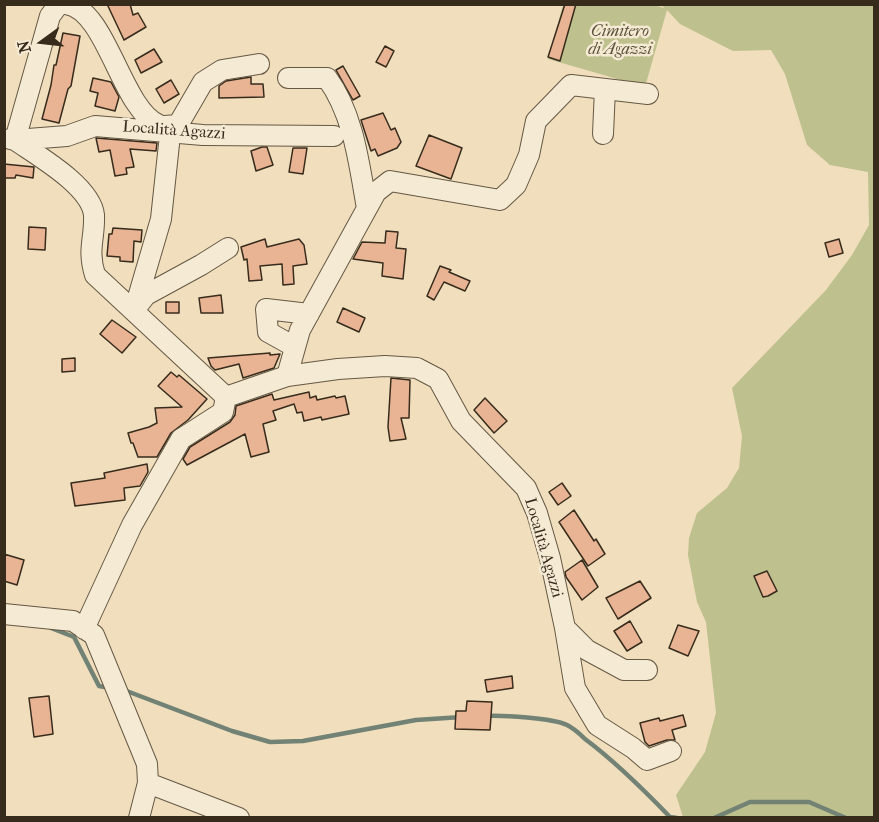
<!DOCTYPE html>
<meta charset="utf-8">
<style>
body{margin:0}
#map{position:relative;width:879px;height:822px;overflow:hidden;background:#f0debd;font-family:"IM FELL French Canon",serif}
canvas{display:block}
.frame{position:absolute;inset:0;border:6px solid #372b1c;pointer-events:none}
.north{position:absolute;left:12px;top:12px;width:60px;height:60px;-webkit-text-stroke:4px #f5ead4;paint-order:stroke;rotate:255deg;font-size:16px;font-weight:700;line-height:24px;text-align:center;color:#372b1c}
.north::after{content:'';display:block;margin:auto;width:21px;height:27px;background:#372b1c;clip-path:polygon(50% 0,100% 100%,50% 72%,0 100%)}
</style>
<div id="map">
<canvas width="879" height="822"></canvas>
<div class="frame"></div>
<div class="north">N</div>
</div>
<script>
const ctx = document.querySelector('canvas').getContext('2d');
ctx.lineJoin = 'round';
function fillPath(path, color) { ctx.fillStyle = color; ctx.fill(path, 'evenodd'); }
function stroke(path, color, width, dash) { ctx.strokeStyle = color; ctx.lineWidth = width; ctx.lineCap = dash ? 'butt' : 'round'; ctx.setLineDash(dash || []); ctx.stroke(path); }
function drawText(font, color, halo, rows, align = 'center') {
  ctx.font = font + ' "IM FELL French Canon",serif'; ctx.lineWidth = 5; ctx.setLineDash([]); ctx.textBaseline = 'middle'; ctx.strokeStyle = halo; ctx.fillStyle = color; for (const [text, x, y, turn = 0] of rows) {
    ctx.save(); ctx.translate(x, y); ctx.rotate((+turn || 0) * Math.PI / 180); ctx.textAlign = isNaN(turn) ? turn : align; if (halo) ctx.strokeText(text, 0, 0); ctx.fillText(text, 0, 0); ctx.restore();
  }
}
fillPath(new Path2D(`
 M651,4L664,8L662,5H874V817H683L676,795L705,752L716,713L706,622L697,602L688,555L689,538L697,513L727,488L739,468L742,436L732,388L826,290L852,255L869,225L868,172L830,165L807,145L785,74L771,50L733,51L680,24L667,10L645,87L548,59L563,5Z`), '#bec08e');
stroke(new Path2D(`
 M51,628L74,637L99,686L110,688
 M124,690L232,731L270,742L303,741L416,720L462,717
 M485,716C503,715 552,718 567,725C573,728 580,734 585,739C616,762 643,789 670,817L677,818
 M714,818L750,802H809L846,818`), '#728275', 4.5);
const building = new Path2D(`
 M107,4H130L133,15L138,13L146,27L124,40Z
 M565,4H576L560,61L548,57Z
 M63,33L80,36L71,86L68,89L59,123L42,119L51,85L54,65H56Z
 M385,46L394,51L386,67L376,62Z
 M154,49L162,62L141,73L135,60Z
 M343,66L360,96L353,100L336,70Z
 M251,77V84H263L264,97L219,98V86L226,81Z
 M93,78L111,82L119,97L115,111L95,106L98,93L90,91Z
 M171,80L179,94L164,103L156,89Z
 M383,113L391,130L395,128L401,142L397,148L378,156L375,149L371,151L361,120Z
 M429,135L462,148L451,179L416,166Z
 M96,138L157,143L156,151L130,149L134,167L126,168L127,174L115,176L110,150L99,152Z
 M262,147H267L273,165L256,171L251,151Z
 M293,148H307L303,174L289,172Z
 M4,164L34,167L33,178L16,175L15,178H4Z
 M29,227L46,228L45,250L28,249Z
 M113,228L142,230L141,242L134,241L133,262L120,261V257L107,256L109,234H112Z
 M386,231L398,232L396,248L406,249L403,279L382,276L383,263L353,259L362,242L385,243Z
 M265,239L267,247L299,239L304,245L307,264L293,266L294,284L283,285L282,264L260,266L262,280L249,281L247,259L244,260L241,247Z
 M839,239L843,253L829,257L825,243Z
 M440,266L451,270L449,272L470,281L465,291L444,282L434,300L427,296Z
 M221,295L223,313H201L199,298Z
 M166,302H179V313H166Z
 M343,308L365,318L359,332L337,322Z
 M112,320L136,337L122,353L100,334Z
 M270,353V355L280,354L274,368L243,378L239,364L215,370L211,366L208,358Z
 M75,358V371L62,372V359Z
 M171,372L177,377L179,375L207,399L188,420L171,433L157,457H138L133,443H131L128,433L149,427L157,423L155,408L182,407L158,386Z
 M391,378L410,380L409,418H401L406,439L390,441L388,427Z
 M309,392L310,398L316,396L317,400L335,396L336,398L345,396L349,414L322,420L321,417L304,421L302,412L297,413L294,404L273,411L276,420L263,424L269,452L251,457L245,434L187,465L183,459L190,447L230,422L235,415L236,406L272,394L274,400Z
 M485,398L507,421L494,433L474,410Z
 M147,464L148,472L140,486L124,488L125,500L75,506L71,483L105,478L104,473Z
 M562,483L571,496L558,505L549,492Z
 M574,510L594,541L596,539L605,554L588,566L559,522Z
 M4,554L24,560L17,585L4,581Z
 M582,560L598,587L582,600L566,577L565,572Z
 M767,571L777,591L768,596L763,597L754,576Z
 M640,581L651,598L618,619L606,598Z
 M630,621L642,642L627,651L614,631Z
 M678,625L699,631L688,656L669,648Z
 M512,676L513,688L487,692L485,680Z
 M49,696L53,734L34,737L29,698Z
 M467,701L492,702L490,730L455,729L456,711H466Z
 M683,715L686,726L672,730L675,740H667L649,746L645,742L640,723L659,718L660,721Z`);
fillPath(building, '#e8b493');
stroke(building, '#372b1c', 1.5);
const minor = new Path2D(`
 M59,4L50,16L15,140L67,136L95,126L203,135L334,136
 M66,4C107,9 121,109 159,125C164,127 172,125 178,125L203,82L222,70L259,64
 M288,78H327C354,115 359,164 367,208
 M603,134L605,89
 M10,139L15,140C38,156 91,186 94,215C95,239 87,249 95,275L226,397
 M135,309L146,295L201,265L228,248
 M134,311L161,219L169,144
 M295,347L268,332L266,309L309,314
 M287,376L300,330L376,192L390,181L500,200L516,185L529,155L536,121L571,85L648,94
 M4,614L73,621L94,635L147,764L148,783L139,818
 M565,628L575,688L597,725L633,748L647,760L671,751
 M84,629L132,525L181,439L223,412L226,397L287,376L338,369L385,366L417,368L438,379L461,421L526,488L537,513L550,558L565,628L587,650L624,670H647
 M148,783L239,818`);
stroke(minor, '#655844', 22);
stroke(minor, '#f5ead4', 20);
drawText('italic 16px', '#595038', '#f5ead4', [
 ["Cimitero",620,32],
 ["di Agazzi",620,50]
]);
drawText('16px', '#372b1c', '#f5ead4', [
 ["Località Agazzi",174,131,4],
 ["Località Agazzi",543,548,74]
]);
</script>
